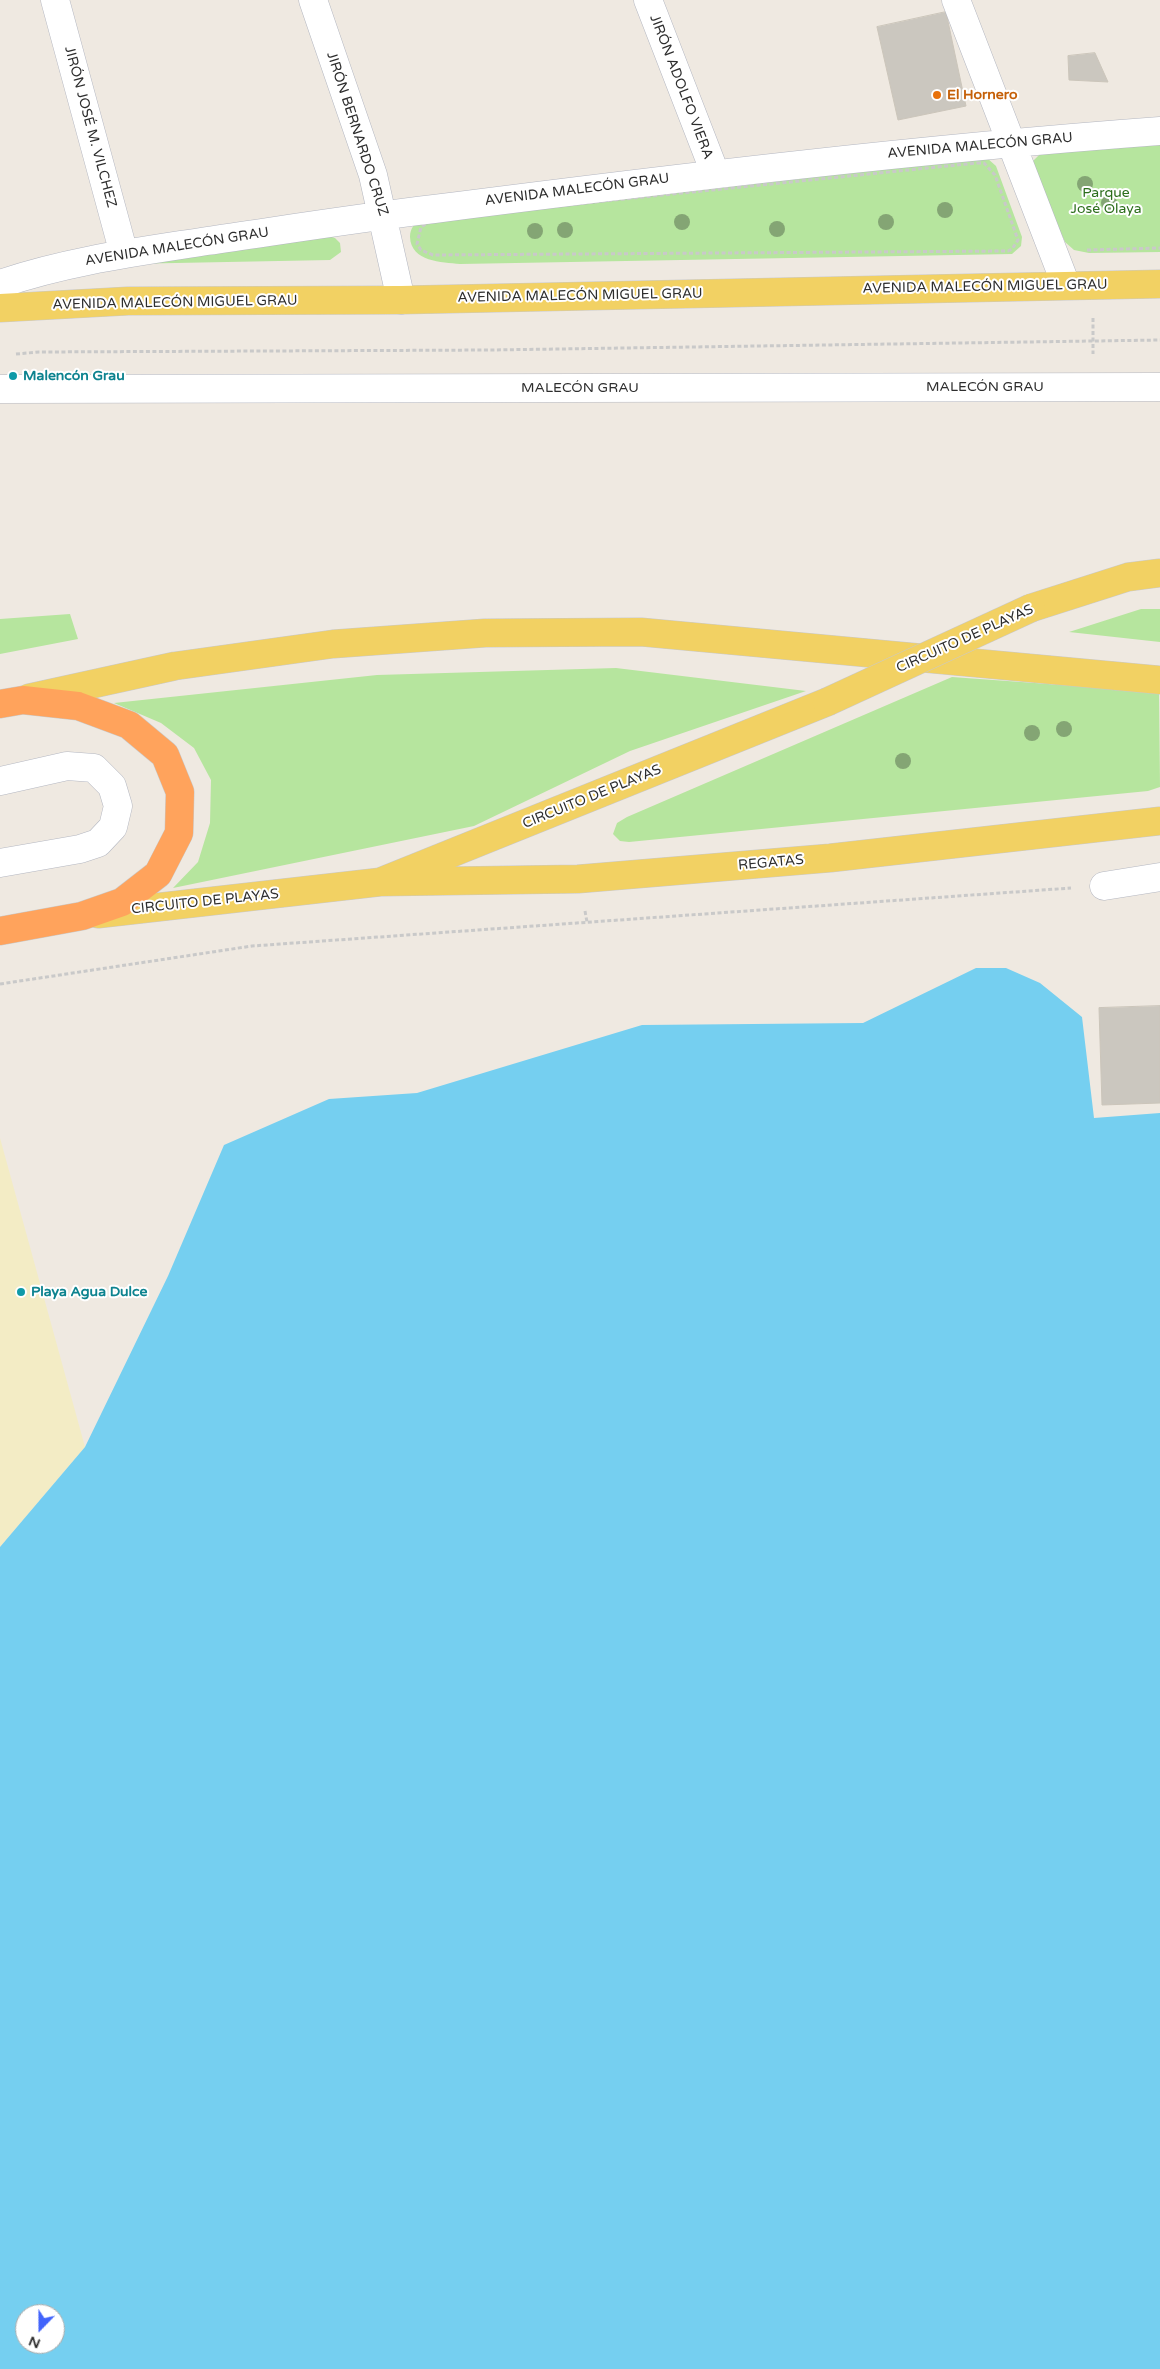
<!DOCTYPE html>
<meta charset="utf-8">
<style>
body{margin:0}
#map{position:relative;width:1160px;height:2369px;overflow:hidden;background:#efe9e1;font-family:"Varela Round",sans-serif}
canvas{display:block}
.north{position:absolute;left:15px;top:2304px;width:50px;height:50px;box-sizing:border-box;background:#fff;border:1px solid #ababab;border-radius:50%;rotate:202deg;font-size:14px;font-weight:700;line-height:20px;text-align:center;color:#2e2e2e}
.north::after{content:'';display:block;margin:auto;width:18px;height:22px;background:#4264fb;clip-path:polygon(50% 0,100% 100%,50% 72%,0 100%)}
</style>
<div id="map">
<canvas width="1160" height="2369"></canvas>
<div class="north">N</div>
</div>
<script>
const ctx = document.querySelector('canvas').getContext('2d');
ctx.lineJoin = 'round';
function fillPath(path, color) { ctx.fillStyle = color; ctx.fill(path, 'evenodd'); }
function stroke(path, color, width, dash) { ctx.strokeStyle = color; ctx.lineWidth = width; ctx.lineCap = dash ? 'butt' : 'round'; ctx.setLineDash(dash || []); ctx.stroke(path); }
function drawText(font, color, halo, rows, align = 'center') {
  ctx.font = font + ' "Varela Round",sans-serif'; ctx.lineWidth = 4; ctx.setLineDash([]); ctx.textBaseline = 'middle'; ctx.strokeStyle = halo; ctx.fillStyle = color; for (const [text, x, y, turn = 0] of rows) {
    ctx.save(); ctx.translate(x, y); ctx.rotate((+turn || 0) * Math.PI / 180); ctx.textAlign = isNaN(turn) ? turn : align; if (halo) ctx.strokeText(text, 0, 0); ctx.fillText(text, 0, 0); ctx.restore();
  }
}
fillPath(new Path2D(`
 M1160,145V252L1089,253L1074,250L1065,242L1032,169L1033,161L1040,154Z
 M987,158L996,166L1022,237L1021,246L1012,254L460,264C442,262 411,262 410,237C410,228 415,223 422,218Z
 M325,235L335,238L340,243L341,252L330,260L124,264Z
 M1141,609H1160V642L1069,632Z
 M70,614L78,639L0,654V619Z
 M616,668L806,691L630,751L474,826L173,888L198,862L210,823L211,780L194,748L161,723L114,703L377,675Z
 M952,677L1159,692L1160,787L1148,791L629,842L620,841L613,834L617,823L627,817Z`), '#b6e59e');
fillPath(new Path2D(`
 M0,1138L85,1447L0,1547Z`), '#f3ecc5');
fillPath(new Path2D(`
 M976,968H1006L1040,983L1082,1017L1094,1118L1160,1113V2369H0V1547L85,1447L168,1276L224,1145L329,1099L417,1093L642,1025L863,1023ZM25,2314H55V2344H25Z`), '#75cff0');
const building = new Path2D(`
 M946,12L966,106L898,120L877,27Z
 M1095,53L1108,82L1069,80L1068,56Z
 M1160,1006V1103L1102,1105L1099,1008Z`);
fillPath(building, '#cbc7bf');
stroke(building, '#cbc5ba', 1);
const minor = new Path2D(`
 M55,0L124,254
 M313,0L373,175L401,300
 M648,0L715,173
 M956,0L1066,285
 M0,284C67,261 137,252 207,241C283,230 358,218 434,209C676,178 917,149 1160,131
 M0,389L1160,387
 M0,781L67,766L94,768L112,786L118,806L113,827L98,843L80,849L0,863
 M1104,886L1160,877`);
const major = new Path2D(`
 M0,308L128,301L401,300L1160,284
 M1031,608L1128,577L1160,573
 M29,698L175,666L333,644L485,633L641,632L1160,680
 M380,882L578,879L830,858L1160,821
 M98,914L380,882L827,702`);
const highway = new Path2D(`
 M0,704L23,700L78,706L129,725L165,755L180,792L179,833L158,874L122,902L82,916L0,931`);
stroke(minor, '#b4b7c1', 29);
stroke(major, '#c9c9c9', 29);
stroke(highway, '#c9c9c9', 29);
stroke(new Path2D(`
 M977,163H984L995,175L1018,240L1012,249L1008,251L433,255L421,250L417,244L421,227L429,222L447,217Z
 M1087,250L1160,248
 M1093,318V354
 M16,354L39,352L491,350L1160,340
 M585,911L587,922
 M0,984L252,946L1071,888`), '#c9c9c9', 3, [4, 2.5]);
stroke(minor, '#fff', 28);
stroke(major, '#f2d163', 28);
stroke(highway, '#ffa35c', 28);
const majorBridge = new Path2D(`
 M827,702L1031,608`);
stroke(majorBridge, '#c9c9c9', 29, []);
stroke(majorBridge, '#f2d163', 28);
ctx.fillStyle = '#84a574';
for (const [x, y] of [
 [1085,184],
 [1109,203],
 [945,210],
 [682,222],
 [886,222],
 [777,229],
 [565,230],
 [535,231],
 [1064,729],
 [1032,733],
 [903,761]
]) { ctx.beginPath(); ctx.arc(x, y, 8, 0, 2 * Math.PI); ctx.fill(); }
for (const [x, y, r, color] of [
 [937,95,5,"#e8710a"],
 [13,376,5,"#0f9aa8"],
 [21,1292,5,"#0f9aa8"]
]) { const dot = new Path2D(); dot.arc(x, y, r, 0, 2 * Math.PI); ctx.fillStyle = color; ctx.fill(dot); stroke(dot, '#fff', 2); }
drawText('14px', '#2e2e2e', '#fff', [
 ["JIRÓN ADOLFO VIERA",681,87,69],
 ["JIRÓN JOSÉ M. VILCHEZ",90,127,75],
 ["JIRÓN BERNARDO CRUZ",357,134,72],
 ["AVENIDA MALECÓN GRAU",980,146,-5],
 ["AVENIDA MALECÓN GRAU",577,190,-7],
 ["AVENIDA MALECÓN GRAU",177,247,-9],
 ["AVENIDA MALECÓN MIGUEL GRAU",985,287,-1],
 ["AVENIDA MALECÓN MIGUEL GRAU",580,296,-1],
 ["AVENIDA MALECÓN MIGUEL GRAU",175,303,-1],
 ["MALECÓN GRAU",985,387],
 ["MALECÓN GRAU",580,388],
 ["CIRCUITO DE PLAYAS",965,639,-24],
 ["CIRCUITO DE PLAYAS",592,797,-22],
 ["REGATAS",771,863,-5],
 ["CIRCUITO DE PLAYAS",205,902,-6]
]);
drawText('bold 14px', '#c56008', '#fff', [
 ["El Hornero",947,95]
], 'left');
drawText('14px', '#2c6e1b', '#fff', [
 ["Parque",1106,193],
 ["José Olaya",1106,209]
]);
drawText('bold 14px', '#0d838f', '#fff', [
 ["Malencón Grau",23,376],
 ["Playa Agua Dulce",31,1292]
], 'left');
</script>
